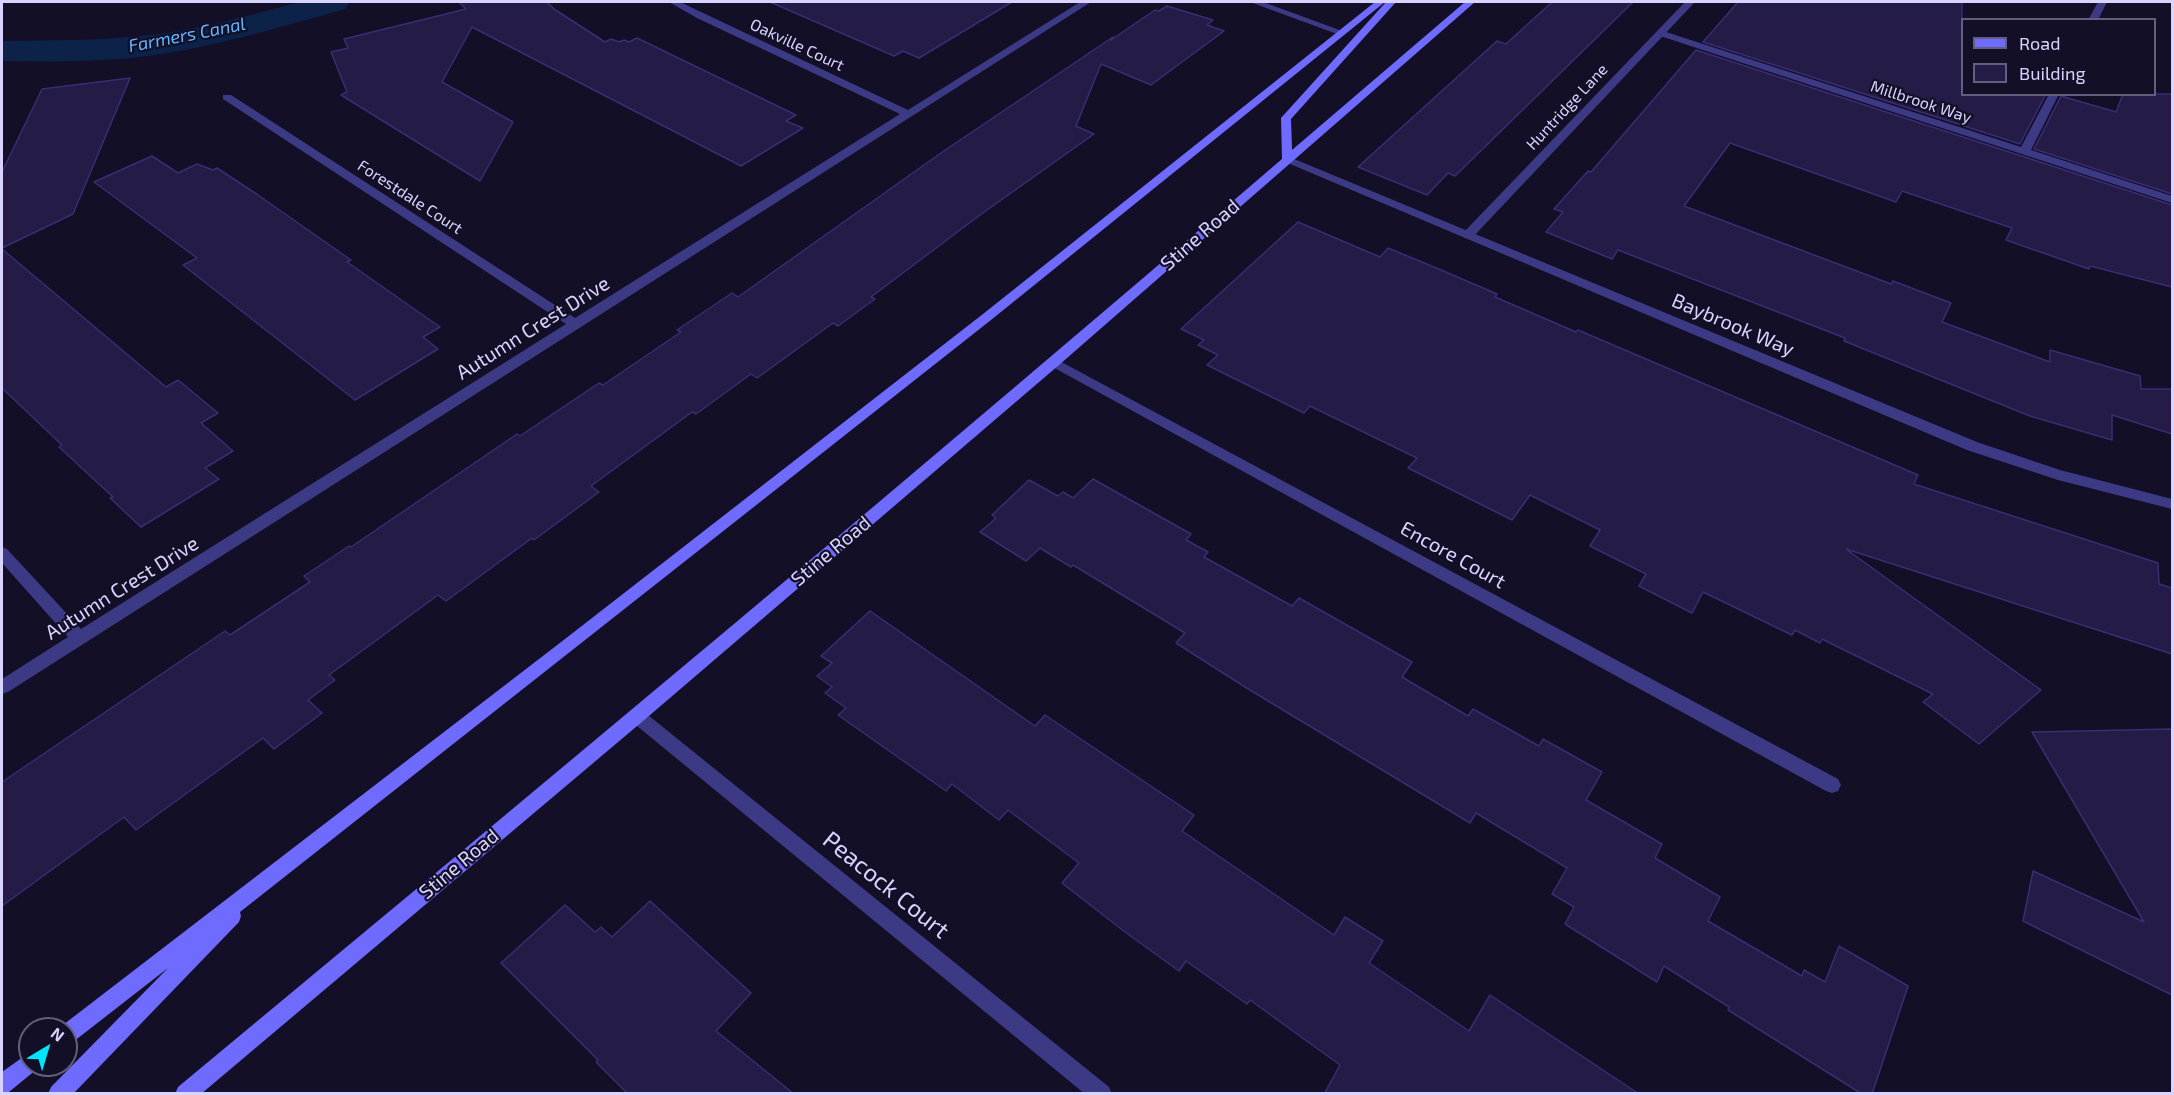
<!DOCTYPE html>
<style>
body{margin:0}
#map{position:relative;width:2174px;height:1095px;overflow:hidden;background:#130f26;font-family:"Exo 2",sans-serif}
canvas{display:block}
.frame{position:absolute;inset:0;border:3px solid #d9d4ff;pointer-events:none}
.legend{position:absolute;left:1961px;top:18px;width:195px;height:78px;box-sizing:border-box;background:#130f26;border:2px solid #625e7d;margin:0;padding:8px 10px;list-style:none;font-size:18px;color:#d9d4ff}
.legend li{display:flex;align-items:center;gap:12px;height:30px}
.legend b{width:30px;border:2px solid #625e7d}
.north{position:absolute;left:18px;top:1017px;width:60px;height:60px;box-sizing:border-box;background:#130f26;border:2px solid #625e7d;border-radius:50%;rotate:38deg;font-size:16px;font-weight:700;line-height:24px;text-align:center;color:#d9d4ff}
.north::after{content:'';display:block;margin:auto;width:21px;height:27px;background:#00e5ff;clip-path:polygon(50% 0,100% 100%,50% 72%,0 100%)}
</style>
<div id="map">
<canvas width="2174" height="1095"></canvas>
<div class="frame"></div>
<ul class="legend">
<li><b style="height:8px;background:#6f6bff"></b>Road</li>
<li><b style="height:16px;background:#241b47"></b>Building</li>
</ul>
<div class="north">N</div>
</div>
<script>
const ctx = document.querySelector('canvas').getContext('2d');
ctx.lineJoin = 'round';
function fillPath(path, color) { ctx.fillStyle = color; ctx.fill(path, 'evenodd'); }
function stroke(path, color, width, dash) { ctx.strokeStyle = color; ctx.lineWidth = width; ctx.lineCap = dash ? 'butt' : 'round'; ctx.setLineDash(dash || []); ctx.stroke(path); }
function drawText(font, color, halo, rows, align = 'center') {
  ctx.font = font + ' "Exo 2",sans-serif'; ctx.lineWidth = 4.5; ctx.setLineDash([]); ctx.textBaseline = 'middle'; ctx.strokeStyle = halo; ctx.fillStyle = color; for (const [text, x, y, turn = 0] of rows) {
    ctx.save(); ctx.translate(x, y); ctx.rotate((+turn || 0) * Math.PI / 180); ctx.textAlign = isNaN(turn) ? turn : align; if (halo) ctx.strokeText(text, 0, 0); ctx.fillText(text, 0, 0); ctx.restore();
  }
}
fillPath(new Path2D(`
 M299,2H350L345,9C285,26 224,44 162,54C110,62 55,62 2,61V41C48,40 95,41 141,36C195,31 247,16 299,2Z`), '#0c2248');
const building = new Path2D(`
 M459,2H547L554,9L605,42L611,39L619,42L624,40L629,42L637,38L796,115L786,121L803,128L741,166L472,27L442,82L513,122L480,181L341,95L347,92L331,52L348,48L344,39L466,9Z
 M770,2H1012L919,58L903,51L894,56Z
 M1552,2H1633L1455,176L1448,173L1427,195L1358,167L1497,41L1506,44Z
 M1738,2H1962V94H2046L2020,144L1703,42Z
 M1167,6L1213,20L1207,25L1224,31L1151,85L1101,64L1076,126L1094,134L980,215L871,297L875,299L838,326L833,323L757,378L751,374L696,414L692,412L591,486L599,492L534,540L532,538L446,601L438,595L329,675L335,680L308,700L322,713L274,749L263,738L136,830L124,817L2,906V782L225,631L230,635L310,582L304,576L349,546L351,547L517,434L520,436L599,383L603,385L681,332L677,330L732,293L738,297L938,155L1113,37L1111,40L1155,10L1159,11Z
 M1696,50L2172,205V287L2090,266L2089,269L2006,240L2012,228L1902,191L1896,202L1730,143L1684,206L1891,284L1893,281L1951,303L1942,322L2050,362V350L2140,376L2141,389H2172V434L2112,415V440L2030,416L1844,341L1845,338L1618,250L1612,259L1546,232L1563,212L1554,209L1588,171L1591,172Z
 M130,78L73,214L2,248V172L42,89Z
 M2123,94H2172V194L2034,149L2061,96L2116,112Z
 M152,156L178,173L197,164L213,170L217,168L258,195L351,260L347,262L440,327L423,337L438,349L355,400L183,265L197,258L94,182Z
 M1298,222L1380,257L1388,248L1441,270L1497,294L1495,297L1576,332L1578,330L1918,475L1914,484L2158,563L2159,584L2172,588V654L1846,549L2041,690L1979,744L1923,702L1933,694L1822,639L1820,643L1795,630L1792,635L1703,592L1692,613L1639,586L1646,574L1590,546L1600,530L1530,495L1512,520L1408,468L1417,458L1310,406L1304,413L1207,365L1218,355L1198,345L1204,340L1181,329Z
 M2,249L166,387L178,380L218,413L201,423L233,451L205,468L219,479L141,527L110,498L113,497L59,447L62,445L2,388Z
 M1093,479L1191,534L1186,540L1208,552L1204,557L1292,606L1299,598L1412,662L1402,677L1468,716L1473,709L1539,746L1543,739L1602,772L1586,800L1662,844L1655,858L1720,897L1708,921L1802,976L1804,970L1825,982L1839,946L1908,986L1872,1094H1862L1728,1010L1729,1007L1664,966L1657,982L1565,924L1574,907L1552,894L1567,868L1476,813L1470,823L1245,687L1176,643L1185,633L1073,565L1071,567L1040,548L1026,561L980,532L996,518L992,515L1029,480L1058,496L1063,492L1073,498Z
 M870,611L1035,726L1045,715L1194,815L1182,831L1334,935L1345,917L1383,941L1369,963L1469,1031L1490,995L1639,1094H1324L1340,1065L1250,1000L1247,1004L1186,961L1179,971L1125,932L1062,883L1079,863L1008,810L999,820L952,784L946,791L838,715L846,708L825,693L832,687L817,676L832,663L821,656Z
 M2172,729V995L2023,921L2033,871L2144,922L2032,732Z
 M650,901L751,993L716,1031L794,1094H628L596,1062L598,1060L501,963L565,905L595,932L601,927L612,937Z`);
fillPath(building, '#241b47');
stroke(building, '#3b2d73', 1.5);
fillPath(new Path2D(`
 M1685,2H1695L1472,238H1464V232Z`), '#3d3a85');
fillPath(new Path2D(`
 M669,2H680L908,110L1080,2H1091L8,692L2,694V679L68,637L2,563V547L7,549L81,629L566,324L223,99V95H231L575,318L900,114L697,18Z
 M1250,2H1263L1345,32L1337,34Z
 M2098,2H2107L2098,20H2088Z
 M1657,31H1663L2021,147L2049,94H2059L2031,150L2172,196V203L1657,35Z
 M1287,156L1977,442L2060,470L2172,499V509L2058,480L1967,450L1283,161L1281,159Z
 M1054,358L1838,779L1841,785L1838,791L1832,793L1826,791L1049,365L1047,362Z
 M637,709L643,711L1109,1087L1112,1094H1085L631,721L629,716L631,711Z`), '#3d3a85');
fillPath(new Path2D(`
 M1375,2H1385L991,320L240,912L241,916L239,922L73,1094H48L51,1087L168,968L73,1042L66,1045V1029L59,1028L565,639L983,314Z
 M1386,2H1396L1291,119L1292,150L1465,2H1475L1059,365L643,721L201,1094H175L178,1087C548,780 917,473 1282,159L1281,118Z
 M30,1052V1065H39L37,1069L9,1092L2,1094V1072Z`), '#6f6bff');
drawText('16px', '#d9d4ff', '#130f26', [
 ["Oakville Court",797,45,25],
 ["Millbrook Way",1921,102,18],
 ["Huntridge Lane",1567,107,-47],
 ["Forestdale Court",410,197,33]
]);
drawText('italic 18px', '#62b6ff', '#130f26', [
 ["Farmers Canal",187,35,-11]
]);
drawText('20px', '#d9d4ff', '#130f26', [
 ["Stine Road",1200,235,-41],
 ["Baybrook Way",1733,325,23],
 ["Autumn Crest Drive",533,328,-32],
 ["Stine Road",831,551,-40],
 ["Encore Court",1453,555,29],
 ["Autumn Crest Drive",122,588,-32],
 ["Stine Road",459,864,-40]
]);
drawText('24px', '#d9d4ff', '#130f26', [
 ["Peacock Court",886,885,39]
]);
</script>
